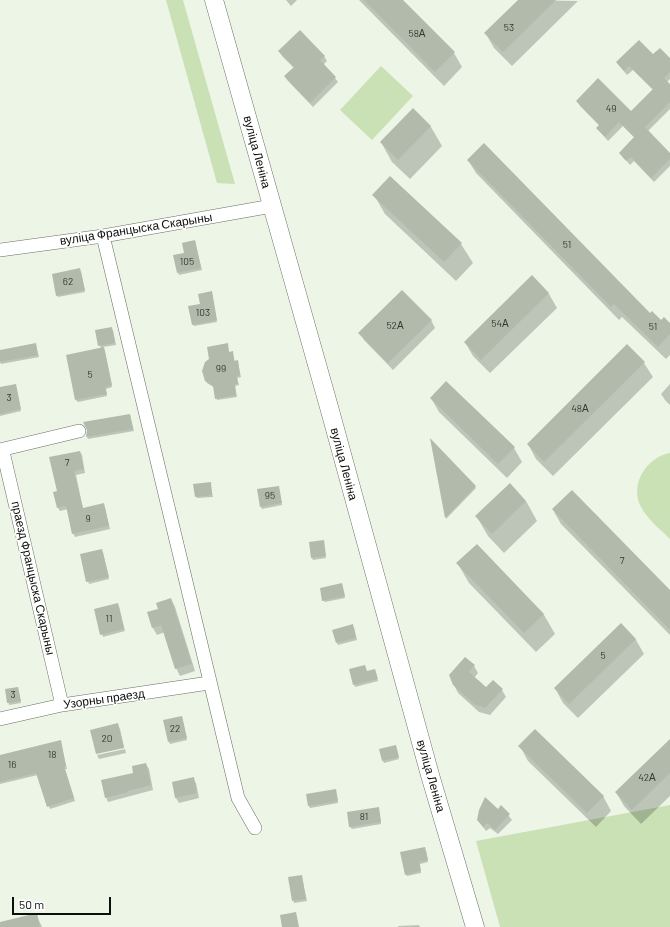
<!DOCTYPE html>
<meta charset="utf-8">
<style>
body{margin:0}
#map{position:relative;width:670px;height:927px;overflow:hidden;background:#edf5e7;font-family:Barlow,sans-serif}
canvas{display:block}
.scale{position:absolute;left:12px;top:897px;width:99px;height:18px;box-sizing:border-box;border:2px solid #0c0e09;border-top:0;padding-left:5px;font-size:12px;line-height:14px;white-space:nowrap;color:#0c0e09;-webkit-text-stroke:3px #fff;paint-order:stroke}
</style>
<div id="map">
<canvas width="670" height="927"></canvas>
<div class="scale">50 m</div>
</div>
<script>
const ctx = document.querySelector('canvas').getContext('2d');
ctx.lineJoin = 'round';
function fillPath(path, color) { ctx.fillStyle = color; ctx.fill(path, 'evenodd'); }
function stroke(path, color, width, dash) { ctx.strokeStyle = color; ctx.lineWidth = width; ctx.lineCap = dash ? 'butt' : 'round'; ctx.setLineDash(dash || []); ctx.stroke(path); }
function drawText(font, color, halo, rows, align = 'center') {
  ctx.font = font + ' Barlow,sans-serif'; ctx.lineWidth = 3; ctx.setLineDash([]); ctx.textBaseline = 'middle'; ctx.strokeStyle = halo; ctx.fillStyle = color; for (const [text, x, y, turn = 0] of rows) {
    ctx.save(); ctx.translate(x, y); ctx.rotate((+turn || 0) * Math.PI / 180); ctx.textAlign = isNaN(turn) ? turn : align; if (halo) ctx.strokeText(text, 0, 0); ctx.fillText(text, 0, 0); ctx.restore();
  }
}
fillPath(new Path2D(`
 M166,0H183L235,184L217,183Z
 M381,66L413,96L372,140L340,110Z
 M670,453V539C660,529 648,520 641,507C629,484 647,457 670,453Z
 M670,805V927H500L476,841Z`), '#cae0b5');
fillPath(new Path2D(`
 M286,0H297L291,6Z
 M359,0H401L454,53L462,67L444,86Z
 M520,0L578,1L512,66L494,48L486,34Z
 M279,51L324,56L327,61L323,65L335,78L338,82L313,107L288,81L285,77L294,68L282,56Z
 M653,56L670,60V79L667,82L670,85V109L647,132L670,154V166L654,182L634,161L630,165L620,153L635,138L623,126L608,141L597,128L600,126L580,106L577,101L631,112L653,90L633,70L627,75L617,63Z
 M413,110L431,127L442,146L410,179L392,162L381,142Z
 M468,160L650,314L670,325V355L666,359L622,317L619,320L476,173Z
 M374,195L461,244L473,263L456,281L385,214Z
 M195,241L202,270L179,275L174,256L185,253Z
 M81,271L85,292L58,297L57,295Z
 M532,276L549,294L557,308L490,373L473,356L465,342Z
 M212,294L217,322L194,326L193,324Z
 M431,320L435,328L393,370L364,340L360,333Z
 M113,330L116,345L103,347L105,351L112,387L106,389L107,396L78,402L76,400L101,349L96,331Z
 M227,344L229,353L233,354L235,362L238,363L241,377L237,378L239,385L235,386L237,397L217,400L215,388L207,383L206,380Z
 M36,346L39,357L1,364L0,362V351Z
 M644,363L653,377L553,476L536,459L528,444Z
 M670,384V405L665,400L661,394Z
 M16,387L21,411L0,416V388Z
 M431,398L514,448L522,462L507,478L439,412Z
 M130,415L134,431L88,439L87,437Z
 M431,441L476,488L446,519V518Z
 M80,452L82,455L85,473L76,475L83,509L103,505L105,508L110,529L75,537L73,533L68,509L60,511L58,508V492Z
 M210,483L213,497L197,498L196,496Z
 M279,489L282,505L262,509L261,507Z
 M526,501L537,521L504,553L488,536L477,517Z
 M553,510L670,592V635L561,524Z
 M323,541L326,558L313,560L312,558Z
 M477,545L544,615L555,634L536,652L469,583L458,564Z
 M103,552L109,579L89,584L81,555Z
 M342,584L345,598L325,602L323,600Z
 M171,599L175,607L195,671L180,676L176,668L165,632L157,635L153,628L159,610Z
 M119,606L125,631L103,637L95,610Z
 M621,624L636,640L644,654L578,718L563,703L555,688Z
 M354,627L357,640L338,645L337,643Z
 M474,666L478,673L474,678L486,689L502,690L506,697L490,715L479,712L458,693L454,685Z
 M350,669L367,672L375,670L378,681L355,687Z
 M18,688L21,703L9,705L6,690Z
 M182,717L187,740L170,744L169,742Z
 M118,725L120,729L124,747L97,753Z
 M670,740V796L641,824L624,806L616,792Z
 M60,741L67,769H65L75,801L50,809L38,775L0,784V756Z
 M520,746L603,796L611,811L596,827L528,761Z
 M396,748L399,759L384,763L383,761Z
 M125,749L126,753L99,759L97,755Z
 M146,764L149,769L153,790L108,802L106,797Z
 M193,779L196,783L199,798L179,803L176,798L173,783Z
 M336,792L338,803L310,808L309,806L307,795Z
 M501,806L512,820L498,834L490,828L486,831L478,820L498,810Z
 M379,810L381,824L352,829L350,827Z
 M426,850L428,862L420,864L421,873L407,876L406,874Z
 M289,878H302L307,901L294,903Z
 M36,914L42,927H0V923Z
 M419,925L420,927H398V926Z`), '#0003');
fillPath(new Path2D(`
 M364,0H403L455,52L435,72Z
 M518,0H556L503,52L484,33Z
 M300,30L325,56L320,60L336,77L310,103L284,76L294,67L278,51Z
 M639,40L653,54L660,48L670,58V72L664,78L670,84V102L645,127L670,153V159L651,178L631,157L626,161L619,153L634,137L619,122L605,137L596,128L599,125L576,101L598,78L631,111L653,89L629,66L624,71L616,62Z
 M413,108L431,126L398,160L380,142Z
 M484,143L650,313L652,311L661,320L664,317L670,323V334L658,347L614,304L611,307L467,160Z
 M390,176L462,243L444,262L372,195Z
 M195,240L201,268L177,273L173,255L184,253L182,243Z
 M80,268L85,290L56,296L52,274Z
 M532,275L549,293L481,360L464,342Z
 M402,290L432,320L388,363L358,333Z
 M212,291L217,320L192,325L188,306L200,304L198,294Z
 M112,327L115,343L98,346L95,330Z
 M36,343L38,355L0,362V350Z
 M228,343L229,352L233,351L234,361L238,360L240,375L237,376L238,384H235L236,395L215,399L213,386L205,381L202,371L205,362L209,359L207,347Z
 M627,344L645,362L544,462L527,444Z
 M104,347L112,385L105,387L107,394L75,400L66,355Z
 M446,381L515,447L498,464L430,398Z
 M16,384L21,409L0,414V387Z
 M130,414L133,429L86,437L87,430L83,422Z
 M430,438L476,486L445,518Z
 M80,451L84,469L74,471L83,508L104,503L109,526L72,534L66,506L57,508L53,492L57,491L49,457Z
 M211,482L212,495L195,497L193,484Z
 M510,483L526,501L492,534L475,516Z
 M279,486L282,503L260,507L257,489Z
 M572,490L670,590V630L552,509Z
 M324,540L326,556L311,558L309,542Z
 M477,544L544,614L524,633L456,563Z
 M102,549L109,577L86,582L80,554Z
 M342,583L345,596L322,601L320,588Z
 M171,598L192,664L175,669L161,625L152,628L147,612L158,609L156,603Z
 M118,603L124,629L100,635L94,609Z
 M621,623L636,639L569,704L554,688Z
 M353,624L356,638L336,643L332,630Z
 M465,657L475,665L469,672L486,687L493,680L503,689L485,708L474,704L453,685L449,675Z
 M365,665L367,671L375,669L378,679L353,685L349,669Z
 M18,687L21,701L7,703L5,689Z
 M182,716L187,738L168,742L163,720Z
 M118,723L124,748L96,754L90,730Z
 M535,729L604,796L587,813L518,746Z
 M670,739V773L632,810L615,792Z
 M61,740L66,766H64L74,798L47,807L36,773L0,782V755Z
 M396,745L399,757L382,761L379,749Z
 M146,763L151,785L128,791V792L105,798L101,780L133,773L132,766Z
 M194,777L197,793L175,798L172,782Z
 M336,789L338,801L308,806L306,794Z
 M485,797L498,809L501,805L510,814L495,830L487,823L483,827L477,820L479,810Z
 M379,807L381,822L349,827L347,812Z
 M425,847L428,860L419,862L421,871L405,875L400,852Z
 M302,875L306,899L292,901L288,877Z
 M296,912L299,927H282L280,915Z
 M37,913L40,927H0V922Z`), '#b2baac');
const minor = new Path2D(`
 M103,236L238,798L255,828
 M0,250L103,236L272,206
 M0,450L79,431
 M0,454L4,456L62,705
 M0,719L62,705L209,683`);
const secondary = new Path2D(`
 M214,0L329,407L430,775L475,927`);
stroke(minor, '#686f63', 14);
stroke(secondary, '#686f63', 19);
stroke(minor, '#fff', 13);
stroke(secondary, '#fff', 18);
drawText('10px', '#363932', null, [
 ["53",509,28],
 ["58А",417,34],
 ["49",611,109],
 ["51",567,245],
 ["105",187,262],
 ["62",68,282],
 ["103",203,313],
 ["54А",500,324],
 ["52А",395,326],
 ["51",653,327],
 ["99",221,369],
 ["5",90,375],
 ["3",9,398],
 ["48А",580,409],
 ["7",67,463],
 ["95",270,496],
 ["9",88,519],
 ["7",622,561],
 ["11",109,619],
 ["5",603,656],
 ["3",13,695],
 ["22",175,729],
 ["20",107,739],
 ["18",52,755],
 ["16",12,765],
 ["42А",647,778],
 ["81",364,817]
]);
drawText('12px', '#0c0e09', '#fff', [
 ["вуліца Леніна",257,152,75],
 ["вуліца Францыска Скарыны",136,229,-9],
 ["вуліца Леніна",344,464,75],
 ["праезд Францыска Скарыны",33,578,77],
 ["Узорны праезд",104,699,-8],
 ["вуліца Леніна",431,776,74]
]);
</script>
